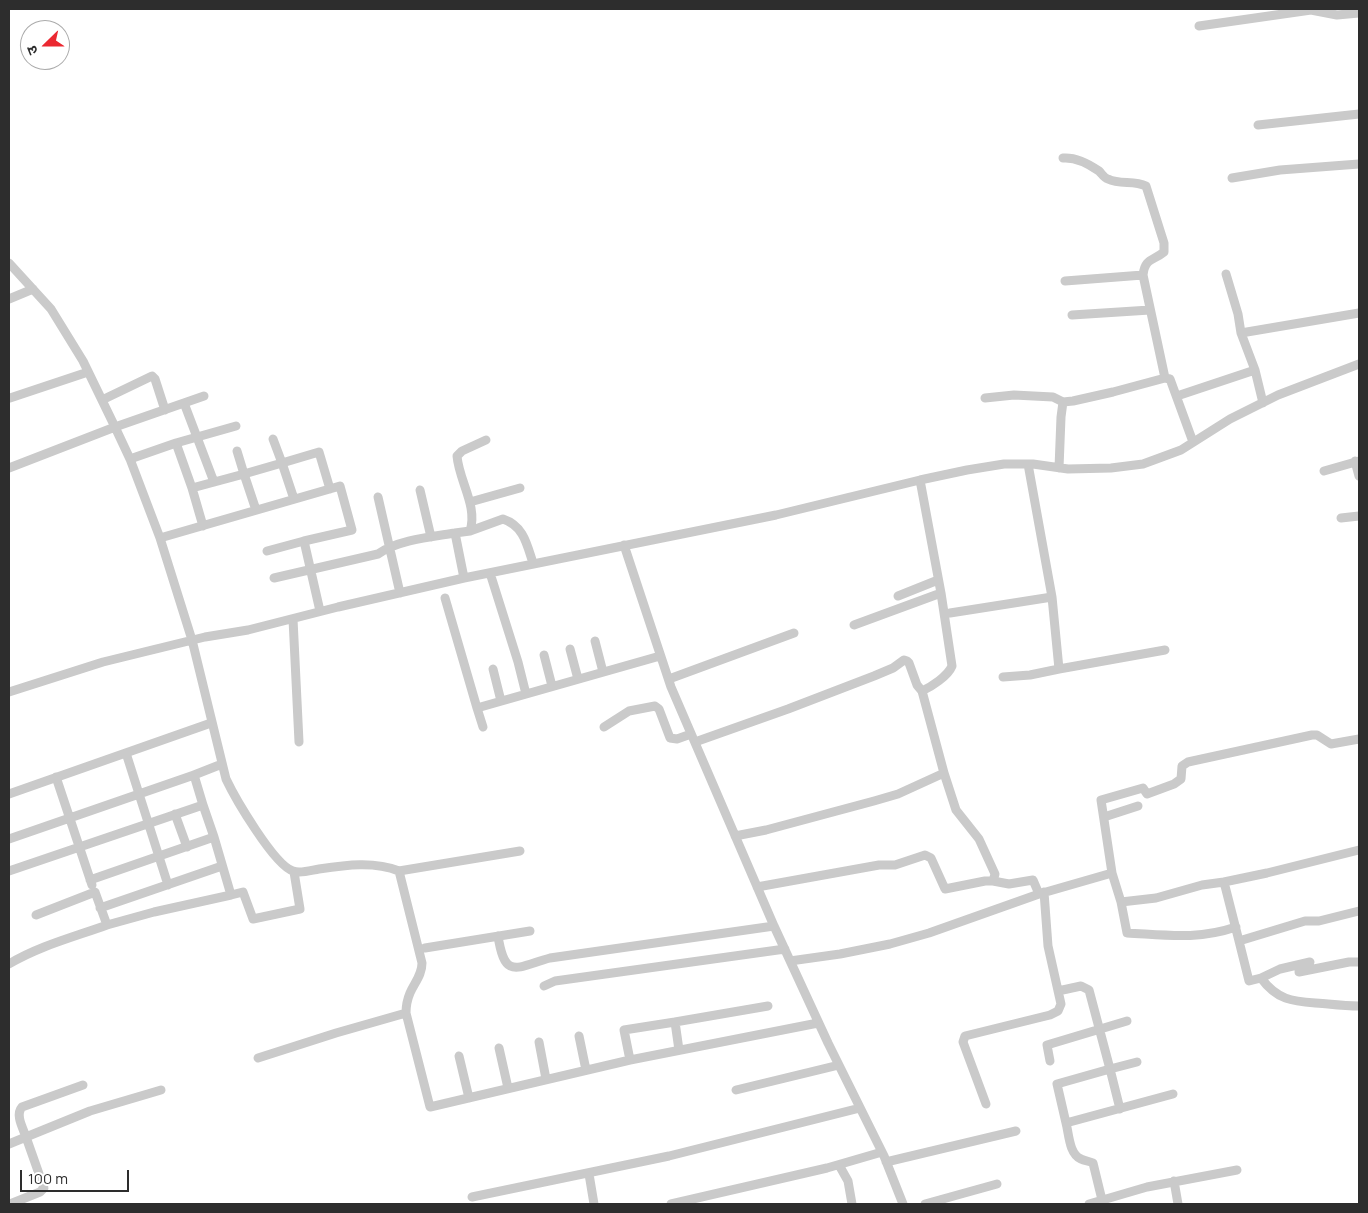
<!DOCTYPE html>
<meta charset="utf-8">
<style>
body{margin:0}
#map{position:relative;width:1368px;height:1213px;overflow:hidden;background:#fff;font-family:Manrope,"Noto Sans Devanagari",sans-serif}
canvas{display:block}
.frame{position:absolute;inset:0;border:10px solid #2d2d2d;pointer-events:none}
.north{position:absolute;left:20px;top:20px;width:50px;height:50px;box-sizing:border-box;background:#fff;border:1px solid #ababab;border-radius:50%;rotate:248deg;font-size:14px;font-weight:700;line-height:20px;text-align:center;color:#2d2d2d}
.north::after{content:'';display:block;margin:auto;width:18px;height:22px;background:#eb2831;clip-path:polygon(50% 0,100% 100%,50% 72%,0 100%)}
.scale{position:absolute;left:20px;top:1170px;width:109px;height:22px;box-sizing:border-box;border:2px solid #2d2d2d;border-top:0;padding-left:6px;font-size:15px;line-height:18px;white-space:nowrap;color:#2d2d2d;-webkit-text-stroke:4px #fff;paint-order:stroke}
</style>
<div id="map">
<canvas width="1368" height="1213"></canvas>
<div class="frame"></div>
<div class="north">उ</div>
<div class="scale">100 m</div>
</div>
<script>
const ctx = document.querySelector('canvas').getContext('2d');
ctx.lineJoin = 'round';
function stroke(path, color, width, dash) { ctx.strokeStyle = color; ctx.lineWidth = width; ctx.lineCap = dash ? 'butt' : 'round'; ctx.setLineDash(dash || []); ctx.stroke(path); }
stroke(new Path2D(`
 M1199,26L1311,10L1337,15L1359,13
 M1258,125L1359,114
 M1063,158C1075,157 1089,164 1099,171C1102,174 1104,178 1108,179C1120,185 1134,180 1146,186L1164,243V252C1153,261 1145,258 1143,275
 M1232,178L1280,170L1359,164
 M9,263L51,309L83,361L115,427L204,396
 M1226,274L1238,314L1241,333L1255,370L1263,403
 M1065,281L1143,275L1165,378
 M9,299L33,289
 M1072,315L1150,310
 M1241,333L1359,313
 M1177,396L1255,370
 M10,398L88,372
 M985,398L1014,395L1053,397L1063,402L1073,401L1113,392L1165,378L1170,379L1193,442
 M102,400L152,376L155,379L165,410
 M184,403L214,482
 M176,443L236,426
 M1355,461L1359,476
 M1028,464L1052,597L1059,669L1165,650
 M9,468L115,427L130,459
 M1059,468L1061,417L1063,402
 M1324,471L1359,461
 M192,488L203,526
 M420,490L431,537
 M378,497L400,593
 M294,499L282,463L319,452L330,489
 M470,502L520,488
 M256,510L244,474L282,463L273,439
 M1341,518L1359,516
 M470,531C478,506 459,481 457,456L462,451L486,440
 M160,538L130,459L176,443L192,488L244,474L237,451
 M304,541L352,530L340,486L160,538L192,640L226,779C235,798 274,865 293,871C300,874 312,870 319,869C346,865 374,861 399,871L520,851
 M624,545L671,687L774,926L828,1043L884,1156L903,1204
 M267,551L304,541L320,611
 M490,573L518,662L526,694
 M274,578L378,554C398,540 431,537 455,533
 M464,578L455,533L470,531L503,519C524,526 527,545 533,563
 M898,596L938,580
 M445,598L477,708L660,656
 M950,613L1052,597
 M293,619L299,742
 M854,625L941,593
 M595,641L603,672
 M570,649L578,679
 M544,655L552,686
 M493,669L501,701
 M1003,677L1030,675L1059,669
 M669,679L794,633
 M9,692L103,662L205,637L248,630L338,607L464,578L776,515L920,480L967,470L1004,464H1033L1068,469L1111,468L1143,464L1181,450L1230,419L1278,395L1359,364
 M477,708L483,727
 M604,727L629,711L655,706L659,709L670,738L677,739L691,734
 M695,742L788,709L874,676L893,668L904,660L907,661L909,663L917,685L922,691
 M126,753L168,885
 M944,773L956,810L979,839L995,874L993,881L1009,884L1033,880L1039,894
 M194,775L222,764
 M56,777L92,885
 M9,794L211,723
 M175,814L187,847
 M1104,817L1138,806
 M735,836L766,830L874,801L898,794L944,773L922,691C931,687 948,676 952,666L941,593L920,480
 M9,839L194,775L203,805
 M1359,850L1267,873L1224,882L1239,941L1305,921H1319L1359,911
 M9,871L203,805L214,837
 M1112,873L1121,902
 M90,880L214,837L231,895L243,892L253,919L300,909L294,872
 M1224,882L1202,885L1156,898L1121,902L1127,933C1166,935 1198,940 1236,927
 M757,887L879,865H895L925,855L931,858L945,889L985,881H993
 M100,908L222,866
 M36,915L95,892L107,925L154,912L231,895
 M498,936C505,981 517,967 550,958L774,926
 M1239,941L1249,981L1261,978C1280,1004 1298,1001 1328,1004C1338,1005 1349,1006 1359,1006
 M425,948L530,931
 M790,961L840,954L890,944L929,933L1039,894L1112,873L1101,800L1143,788L1147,794L1174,784L1181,779L1182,766L1188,762L1312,735H1317L1331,744L1359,739
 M9,964C39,946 74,937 107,925
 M1299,972L1349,962H1359
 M1261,978L1280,969L1310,962
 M544,986L555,981L785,949
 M1058,991L1081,986L1089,990L1110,1069L1137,1062
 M406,1013L430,1107L630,1060L818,1023
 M675,1022L768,1006
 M579,1036L586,1070
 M539,1042L546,1079
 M499,1048L508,1088
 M459,1056L469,1098
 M258,1058L336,1033L406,1013C406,1006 407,1000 410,993C415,982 422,975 422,963L399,871
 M630,1060L624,1030L675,1022L679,1050
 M1050,1061L1047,1045L1127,1021
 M83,1085L22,1107C15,1115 23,1128 26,1137L90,1111L161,1090
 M736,1090L839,1065
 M986,1104L963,1042L965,1036L1050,1015L1058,1011L1061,1004L1048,946L1044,892
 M1066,1123L1057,1084L1110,1069L1120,1109
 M9,1144L26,1137L44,1188L40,1192L10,1204
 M886,1162L1016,1131
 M839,1165L848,1181L852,1204
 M589,1174L594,1204
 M1174,1181L1178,1204
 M472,1197L669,1156L860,1108
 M671,1204L827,1168L882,1152
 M925,1204L997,1184
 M1089,1204L1147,1187L1237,1170
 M1103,1204L1093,1163C1089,1161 1085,1161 1081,1159C1069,1154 1069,1134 1066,1123L1173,1094`), '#cacaca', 9);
</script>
